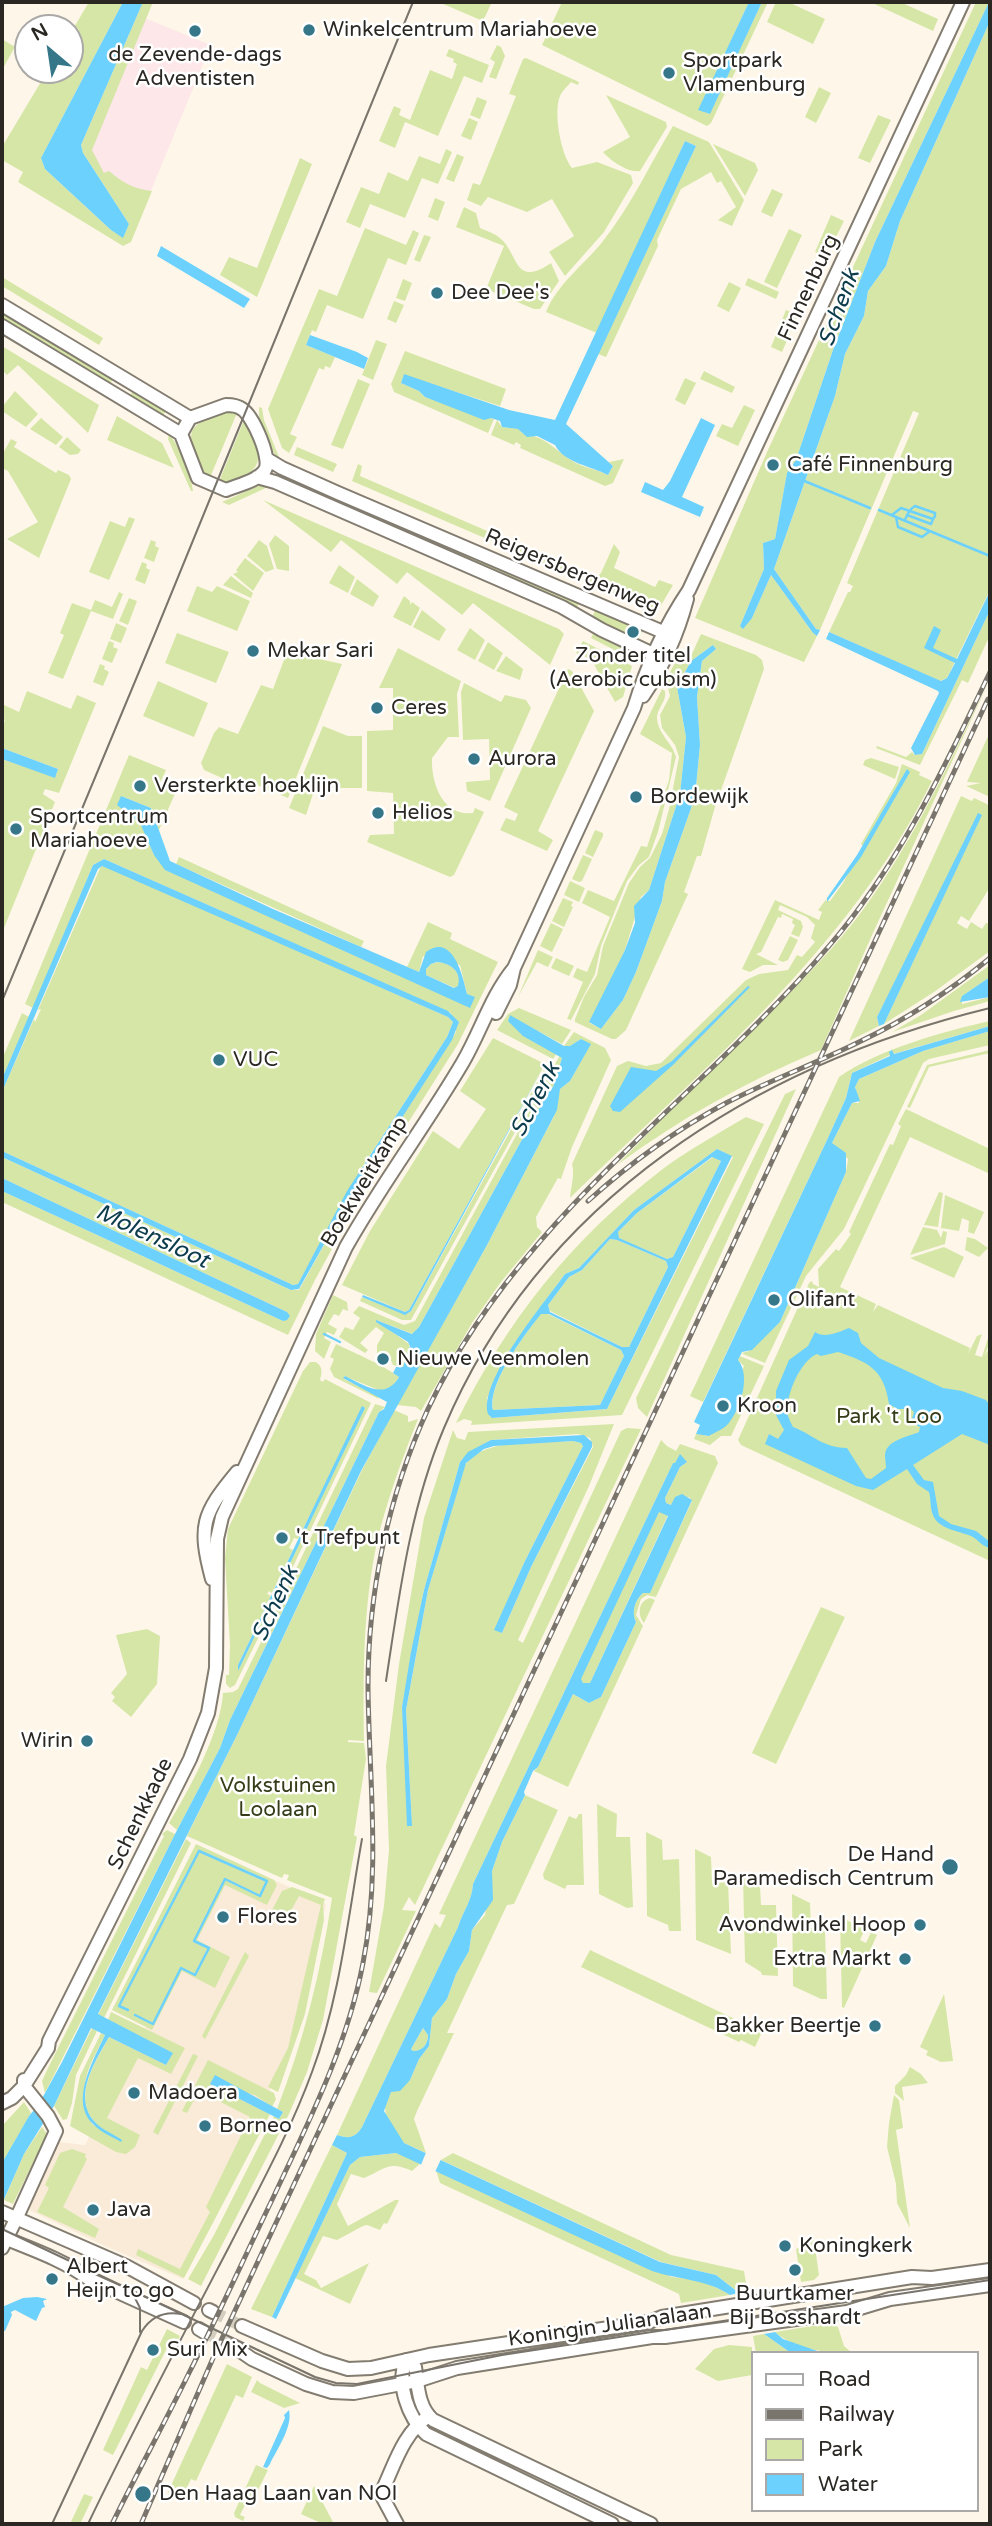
<!DOCTYPE html>
<meta charset="utf-8">
<style>
body{margin:0}
#map{position:relative;width:992px;height:2526px;overflow:hidden;background:#fef7e9;font-family:"Varela Round",sans-serif}
canvas{display:block}
.frame{position:absolute;inset:0;border:4px solid #2b2823;pointer-events:none}
.legend{position:absolute;left:751px;top:2351px;width:228px;height:161px;box-sizing:border-box;background:#fff;border:2px solid #aaa9a7;margin:0;padding:9px 12px;list-style:none;font-size:21px;color:#2b2823}
.legend li{display:flex;align-items:center;gap:14px;height:35px}
.legend b{width:35px;border:2px solid #aaa9a7}
.north{position:absolute;left:14px;top:14px;width:70px;height:70px;box-sizing:border-box;background:#fff;border:2px solid #aaa9a7;border-radius:50%;rotate:331deg;font-size:19px;font-weight:700;line-height:28px;text-align:center;color:#2b2823}
.north::after{content:'';display:block;margin:auto;width:24px;height:32px;background:#357789;clip-path:polygon(50% 0,100% 100%,50% 72%,0 100%)}
</style>
<div id="map">
<canvas width="992" height="2526"></canvas>
<div class="frame"></div>
<ul class="legend">
<li><b style="height:9px;background:#fff"></b>Road</li>
<li><b style="height:9px;background:#79746c"></b>Railway</li>
<li><b style="height:19px;background:#d6e6a7"></b>Park</li>
<li><b style="height:19px;background:#6cd1fd"></b>Water</li>
</ul>
<div class="north">N</div>
</div>
<script>
const ctx = document.querySelector('canvas').getContext('2d');
ctx.lineJoin = 'round';
function fillPath(path, color) { ctx.fillStyle = color; ctx.fill(path, 'evenodd'); }
function stroke(path, color, width, dash) { ctx.strokeStyle = color; ctx.lineWidth = width; ctx.lineCap = dash ? 'butt' : 'round'; ctx.setLineDash(dash || []); ctx.stroke(path); }
function drawText(font, color, halo, rows, align = 'center') {
  ctx.font = font + ' "Varela Round",sans-serif'; ctx.lineWidth = 5; ctx.setLineDash([]); ctx.textBaseline = 'middle'; ctx.strokeStyle = halo; ctx.fillStyle = color; for (const [text, x, y, turn = 0] of rows) {
    ctx.save(); ctx.translate(x, y); ctx.rotate((+turn || 0) * Math.PI / 180); ctx.textAlign = isNaN(turn) ? turn : align; if (halo) ctx.strokeText(text, 0, 0); ctx.fillText(text, 0, 0); ctx.restore();
  }
}
fillPath(new Path2D(`
 M231,1860L326,1904L290,2048L264,2102L269,2113L183,2279L105,2246L27,2209L59,2142L85,2145Z`), '#f9ebd8');
fillPath(new Path2D(`
 M137,15L211,45L141,215L83,153Z`), '#fde7e9');
fillPath(new Path2D(`
 M89,2H123L41,158L45,169L111,230L123,237L129,224L83,153L81,145L143,2H153L92,150L104,173L109,171C123,183 134,189 152,191L131,242L123,246L18,182L23,172L2,160V147L48,70H70V34Z
 M442,2H492L483,21L443,4Z
 M562,2H749L699,109L709,114L762,2H768L711,123L707,126L542,45Z
 M776,2H788L825,19L813,44L767,22Z
 M870,2H900L938,19L933,31Z
 M976,2H989L875,242L833,350L796,460L787,474L775,539L763,543L764,569L740,626L752,618L771,575L813,633L817,636L804,662L695,618L767,452Z
 M990,21V590L947,678L940,681L829,632L848,592H850L853,586L847,583L919,413L913,411L820,630L816,629L774,569L835,396L845,354L864,316L868,291L886,266L900,221Z
 M2,39L15,47L2,70Z
 M497,45L501,47L505,56L496,79L489,77L495,62L490,59Z
 M449,49L489,65L482,83L464,76L438,136L405,122L395,148L379,141L394,106L401,109L399,115L410,120L430,70L452,79L457,64L453,62L454,59L446,56Z
 M526,58L579,82L578,85L571,82C568,86 562,91 560,96C553,112 561,155 572,168L597,162L631,175L633,183L604,232L565,276L549,252L574,236L552,199L527,212L488,197L481,206L467,200L473,183L480,185L516,96L509,94L523,59Z
 M819,87L831,93L816,123L805,117Z
 M606,95L666,122L667,127L640,171C628,173 611,161 603,152L630,137Z
 M477,97L487,101L480,119L470,115Z
 M878,115L891,120L870,163L858,158Z
 M469,118L478,122L471,140L461,136Z
 M673,126L709,142L744,200L732,226L718,220L736,207L721,181L717,183L711,172L681,189L657,240L658,246L606,357L598,354L696,146L685,141L597,333L546,312C558,283 584,265 603,241C631,206 650,164 673,126Z
 M713,144L755,163L758,170L745,196Z
 M446,149L452,152L438,184L422,178L405,218L370,204L360,228L346,222L361,187L379,194L388,172L408,181L419,156L440,164Z
 M457,154L464,157L454,182L446,179Z
 M300,158L312,164L257,297L220,275L229,257L257,268Z
 M772,189L783,194L772,217L761,212Z
 M435,198L445,202L438,221L428,217Z
 M464,207L476,213L480,228C487,231 496,234 501,239C519,255 514,288 551,263L559,281L540,309H534L486,289L504,246L456,227Z
 M831,215L844,221L826,257L815,252Z
 M365,228L406,245L413,230L419,233L406,265L388,258L363,319L327,305L316,332L312,330L306,345L335,357L330,368L325,366L324,370L319,368L290,434L297,437L289,453L282,448L268,409L319,289L337,296Z
 M789,229L802,235L777,288L764,282Z
 M424,235L431,237L420,262L414,260Z
 M2,277L103,338L99,345L2,286Z
 M748,278L779,292L776,299L745,285Z
 M403,279L412,283L405,301L396,298Z
 M729,282L741,288L729,312L717,306Z
 M394,301L404,305L396,323L387,319Z
 M786,310L798,315L782,352L771,347Z
 M2,312L113,379L109,385L2,320Z
 M376,340L387,344L373,380L362,375Z
 M2,346L99,405L88,433L18,365L7,375L2,370Z
 M405,351L506,389L500,406L404,375L401,383L419,391L425,397L494,419L488,433L394,392L391,384Z
 M704,371L735,387L732,393L700,379Z
 M685,378L696,383L685,405L675,400Z
 M358,379L370,384L343,449L331,445Z
 M15,391L38,414L26,427L2,411V407Z
 M133,391L166,411L162,417L129,397Z
 M744,405L755,410L738,446L716,436L722,424L732,428Z
 M259,407L262,408L264,420L281,462L277,460L259,419Z
 M225,412L237,413L209,480C202,473 199,463 195,454C183,424 200,422 225,412Z
 M117,416L162,443L174,468L107,440Z
 M41,418L63,437L56,445L30,429Z
 M244,420C249,431 259,447 258,458C258,475 231,482 218,484Z
 M497,420L502,427L519,429L522,433C549,439 550,446 571,460C581,467 596,469 608,475L613,466L609,462L624,459L613,483L605,486L520,448L521,445L516,442L514,445L491,435Z
 M169,434C180,447 191,474 193,491H191L168,439Z
 M67,437L81,450L78,454L70,455L59,447Z
 M11,439L17,442L14,447L56,473L58,470L69,475L71,479L39,558L7,539L38,522L8,471L2,468V455Z
 M297,447L337,464L333,472L294,455Z
 M358,464L362,466L360,476L596,578L601,573L614,544L620,552L614,568L655,587L659,580L673,585L657,612L352,481Z
 M265,483L270,486L229,505L222,502Z
 M263,500L559,629L564,634L550,665L473,603L462,615L407,572L397,584L341,540L331,552Z
 M346,500L579,603L576,611L343,507Z
 M129,517L135,519L109,580L89,572L110,521L125,527Z
 M275,535L289,546V571L277,569L269,544Z
 M151,540L156,542L155,546L159,548L154,562L144,558Z
 M259,540L267,546L274,569L266,572L247,556Z
 M245,558L264,573L253,591L233,574L238,572L236,570Z
 M142,562L147,564L146,568L150,570L145,584L135,580Z
 M339,565L355,577L348,593L329,583Z
 M231,576L253,593L251,598L223,585Z
 M357,579L379,596L373,607L350,594Z
 M197,586L212,592L217,586L250,601L237,631L187,611Z
 M119,592L123,594L113,619L91,611L63,679L48,673L64,635L60,633L72,603L91,610L95,600L112,607Z
 M404,596L410,601V605L412,602L420,608L411,626L393,617Z
 M129,598L137,601L128,625L119,621Z
 M596,608L644,628L637,642L591,620Z
 M422,610L446,629L439,641L413,627Z
 M990,610V635L968,683L962,680L920,765L876,748L877,746L906,757L912,752L915,755L922,754Z
 M116,623L127,628L121,643L110,639Z
 M470,628L485,640L475,660L457,650Z
 M595,630L635,648L630,658L591,638Z
 M177,633L229,652L216,683L165,663Z
 M701,634L756,655L762,660L764,669L715,807L701,856H697L684,892L688,894L626,1030L616,1039H612L575,1022V1019L584,997L597,975L603,946L629,883L640,867L650,858L662,834L669,809L679,757L675,745L662,728L660,715L670,696L668,688L663,686L682,649L692,654ZM713,645L716,649L702,661L697,697L700,745L695,797L665,882L662,901L636,972L623,1000L601,1029L590,1023L625,950L641,897L649,890L680,794L686,737L677,687L691,661Z
 M109,641L114,643L113,647L118,649L112,663L102,659Z
 M583,641L632,666L623,697L615,702L591,659L576,653Z
 M488,642L503,653L494,670L478,661Z
 M398,648L461,681L457,694L459,737H448L432,758C431,782 442,817 473,813L475,808L484,812L454,875L450,877L367,842L370,835L394,834L393,793L367,791V731L393,730V688H379Z
 M287,652L342,664L288,798L252,783L249,790L204,770L201,763L214,733L219,727L238,734L261,685L273,689Z
 M506,656L523,669L520,680L496,671Z
 M100,664L105,666L104,669L109,672L103,686L93,682Z
 M568,669L572,671L594,711L538,831L553,840L547,851L500,830L506,818L515,821L518,814L504,807Z
 M990,679L873,933L821,1050C749,1080 681,1118 617,1165C656,1125 694,1086 734,1047C779,1003 827,959 865,907C916,837 952,757 990,679Z
 M158,681L208,703L194,737L143,716Z
 M464,683L501,702L505,695L526,700L531,708L490,801L467,791L466,782L490,780L489,739L463,740L461,692Z
 M662,689L665,691C667,701 658,707 657,717C657,733 672,742 676,757L658,832L649,857L639,865L627,881L601,946L595,974L571,1020L567,1019L583,982L573,977L577,968L587,972L610,917L582,903L588,890L614,901L641,846L647,847L669,780L672,753L640,734Z
 M27,691L71,709L77,695L96,703L59,793L45,789L43,794L55,802L2,933V759L55,777L58,769L2,748V728L5,720L2,718V704L19,712Z
 M323,726L348,736H362V788H315L306,815L289,808Z
 M990,732L988,789L990,797L966,786L981,783L967,782Z
 M129,755L166,770L160,783L174,790L182,778L159,830L151,808L121,796L143,828L154,855L469,1007L474,998L467,994L460,965L423,956L419,972L407,967L428,922L452,933L450,939L498,962L458,1044L356,1205L315,1280L288,1335L2,1202V1191L283,1321L287,1312L2,1178V1157L291,1290H299L349,1200L456,1032L451,1013L104,859L93,865L33,1008L25,1004Z
 M871,758L899,767L895,779L863,765L865,760Z
 M902,764L920,772L919,775L932,781C849,949 703,1069 570,1198C571,1186 575,1175 572,1164L617,1066L628,1061L646,1066L661,1063L746,980L759,974L788,970L797,955L802,957L815,942L811,938L815,925L807,917L780,905L778,910L801,921L803,927L799,937L791,934L795,925L792,923L793,919L782,914L781,918L778,917L761,952L756,954L778,965H763L750,972L742,969L775,900L819,920L822,912L818,910L827,898L826,901H830L843,883L863,846L861,844L896,783Z
 M961,796L972,801L974,798L987,804L990,809V887L969,921L961,916L957,923L967,929L971,922L982,929L986,923L990,924V951L934,992L884,1024L981,815L877,1017L879,1026L849,1041Z
 M595,830L603,833V836L593,857L585,853Z
 M583,855L592,859L582,881L579,882L572,879Z
 M179,857L364,941L361,947L176,864Z
 M101,866H106L448,1017L453,1022L447,1037L363,1166L298,1284L293,1285L2,1151V1092L34,1019L35,1022L41,1009L38,1010Z
 M570,881L585,888L579,902L564,895Z
 M563,898L573,902L571,906L573,907L564,927L552,921Z
 M551,923L563,929L552,952L540,946Z
 M790,936L798,940L788,960L783,962L778,960Z
 M538,950L553,957L548,967L537,962L518,997Z
 M556,958L574,966L569,976L551,968Z
 M438,962C451,963 462,972 459,986L455,988L426,975V969L431,964Z
 M990,965V977L962,996V1004L990,997V1001L954,1011L892,1032L921,1015Z
 M519,1008L571,1030L562,1044L510,1016C516,1037 539,1043 557,1053L553,1059L497,1030L508,1014Z
 M22,1013L29,1017L2,1079V1059Z
 M990,1021V1026L893,1054L892,1051H890V1055L852,1073L846,1098L827,1140L703,1402L690,1396L839,1077C877,1050 944,1031 990,1021Z
 M990,1031V1045L929,1059L923,1063L844,1229L806,1276L765,1363L743,1354L742,1353L749,1351L780,1322L846,1172L848,1159L832,1143L852,1103H859L855,1086L859,1079L923,1051Z
 M574,1032L605,1048L611,1060L572,1147L561,1179L558,1178L536,1217L537,1227L542,1232L501,1282L472,1323L421,1411L416,1407L397,1405L487,1245L554,1116L560,1089L570,1081L590,1045L581,1039L570,1046H564Z
 M493,1038L545,1064L409,1310L405,1312L342,1285L370,1231L433,1131L459,1149L486,1109L460,1091Z
 M990,1050V1053L929,1067L910,1108L907,1107L927,1065Z
 M560,1055L562,1058L553,1087L547,1094L419,1327L413,1334L376,1320L409,1344L410,1349L403,1367L393,1365L388,1354L383,1352L377,1356V1345L384,1333L376,1327L360,1343L368,1350L365,1353L339,1337L345,1327L353,1330L360,1318L353,1313L359,1306L404,1325L415,1321Z
 M546,1066L550,1069L411,1320H402L360,1301L362,1297L405,1314L411,1311Z
 M796,1089L647,1417L638,1408L636,1398L785,1094Z
 M906,1109L990,1149V1174L910,1137L840,1287L876,1304L873,1312L878,1305L970,1348L968,1354L977,1336L982,1334L975,1355L982,1357L990,1332V1343L984,1356L990,1347V1561L741,1445L738,1440L809,1283L812,1281L813,1284L819,1287L818,1269L836,1249L839,1251L851,1234L849,1232L890,1144L893,1145L901,1126L898,1124Z
 M746,1117L764,1124L622,1415L471,1425L472,1421L464,1419L456,1423C509,1317 571,1240 664,1168C690,1149 719,1133 746,1117ZM717,1149L733,1157L607,1409L492,1418L487,1398L531,1320L565,1274L579,1268L634,1210Z
 M713,1157L721,1161L673,1257L667,1259L618,1238V1232L637,1213Z
 M939,1192L943,1193L938,1227L924,1225Z
 M945,1195L984,1212L974,1234L968,1232L969,1221L962,1218L959,1231L941,1228Z
 M923,1227L937,1230L941,1238L943,1231L947,1232L945,1244L910,1255Z
 M967,1237L975,1239L988,1248L979,1257L965,1250Z
 M610,1239L617,1240L666,1261L668,1267L629,1347H622L550,1311L548,1305L569,1277L582,1270Z
 M944,1247L964,1257L954,1278L910,1258Z
 M333,1295L347,1302L348,1311L343,1309L339,1316L334,1314L328,1324L337,1329L334,1335L327,1332L324,1338L331,1342L324,1359L315,1351L316,1334Z
 M540,1314H548L621,1350L624,1356L600,1405L493,1410C487,1384 525,1335 540,1314Z
 M336,1344C358,1355 380,1363 399,1377L392,1387L381,1391L344,1376V1379L377,1395L379,1399L334,1377L330,1369L334,1359L330,1357Z
 M740,1356L764,1366L731,1436H721L710,1445L694,1439L696,1434L709,1436L717,1430L744,1366L738,1360Z
 M310,1362H316C323,1367 322,1372 320,1380L323,1382L325,1379L371,1403L279,1596L275,1594L364,1406L298,1539L294,1538L289,1548L293,1550L272,1593L269,1591L267,1594L271,1596L238,1665V1670L273,1598L277,1600L235,1685L230,1688L226,1684V1675H229L230,1645L225,1558L228,1529L303,1371Z
 M375,1404L385,1407L379,1412L288,1600L282,1598Z
 M394,1410L408,1416V1422L418,1419C402,1459 387,1500 377,1542C363,1608 363,1674 364,1741L348,1740V1742L364,1743L366,1759L354,1835L357,1837L323,2020L307,2072L289,2114L201,2286L188,2279L214,2235L274,2116L279,2119L283,2112L277,2109C304,2040 321,1971 332,1898L287,1880L289,1875L284,1874L282,1878L187,1836L238,1733L361,1472Z
 M614,1424L589,1486L518,1640L523,1643L621,1431L627,1428L641,1429L415,1905L409,1897L402,1910L416,1911L377,1993L369,1992L384,1906L389,1850L386,1766L399,1664L424,1518L453,1430L457,1438L465,1440L468,1432ZM578,1434L590,1438L593,1447L531,1567L502,1633L495,1629L524,1563L583,1446L581,1443L573,1441C544,1443 477,1437 464,1468L428,1590L406,1710L412,1826L402,1707L424,1590L460,1462L462,1459L491,1440Z
 M661,1440L667,1446L676,1451L680,1444L715,1456L718,1463L656,1597L647,1595L641,1599L636,1615L643,1626L568,1787L534,1771L538,1767L573,1694L589,1703L601,1697L636,1622C631,1612 635,1600 643,1593L650,1592L692,1501L689,1497L671,1505L666,1503L665,1498L680,1467L687,1462L673,1463L473,1884C472,1901 463,1911 458,1927L362,2127C355,2138 349,2139 337,2135L435,1923L440,1928L446,1915L439,1914Z
 M659,1511L668,1515L590,1683H583L580,1679Z
 M650,1598L655,1600L644,1623C637,1615 638,1601 650,1598Z
 M281,1601L286,1604L230,1720L220,1748L177,1830L169,1823C189,1790 221,1731 223,1693L233,1692L238,1689Z
 M821,1607L845,1617L776,1764L752,1753Z
 M147,1629L160,1636L157,1684L131,1717L112,1701L115,1697L111,1693L127,1674L116,1635Z
 M525,1795L558,1810L514,1904L507,1905L447,2033H454L417,2111L414,2119L426,2153L404,2143L400,2139L386,2116L385,2106L391,2092L410,2080L419,2059L429,2046L432,2018L447,1999L456,1974L469,1951L472,1930L485,1915L492,1871L502,1842Z
 M597,1804L617,1814L616,1837H630L633,1907L627,1908L599,1894Z
 M579,1814H582L584,1885H567L565,1889L544,1879L543,1874L569,1816L576,1819Z
 M167,1830L175,1834L45,2093L42,2081L47,2070L164,1836L162,1834Z
 M646,1832L662,1840L663,1860L679,1859L681,1931H669L668,1925L647,1916Z
 M186,1839L191,1843L104,2018L98,2015Z
 M196,1844L274,1880L277,1885L267,1905L225,1885L197,1940L230,1957L215,1988L182,1971L152,2030L112,2010Z
 M695,1849L711,1857L712,1883L728,1882L731,1954L696,1940Z
 M743,1877L760,1886L761,1905H776L778,1976L762,1975L761,1972L745,1962Z
 M292,1887L325,1899L323,1905L324,1920L305,2014L278,2092L268,2087L288,2048L321,1905L299,1896L283,1925L268,1918L282,1891Z
 M792,1894L810,1903L811,1928H825L827,1999H821L793,1986Z
 M840,1917L865,1929L860,1940L866,1943L871,1932L877,1935L844,2008L842,2007Z
 M590,1950L762,2032L755,2047L741,2040L739,2042L581,1967Z
 M245,1952L249,1956L205,2039L202,2036Z
 M944,1994L953,2061L941,2062L926,2055L928,2051L920,2047Z
 M111,2012L185,2048L171,2074L138,2058L107,2118L140,2135L135,2147L126,2154L116,2152L70,2126L80,2076L101,2033L105,2035C87,2072 77,2082 92,2124L122,2139C113,2134 100,2129 94,2121C72,2095 97,2060 109,2037L166,2065L172,2054L108,2020Z
 M92,2028L97,2031L76,2075L72,2103L67,2119L63,2120L54,2106Z
 M423,2028L428,2035C428,2044 423,2051 413,2051L411,2049Z
 M193,2054L198,2056L158,2135L153,2132Z
 M208,2060L274,2093L276,2099L272,2107L255,2095L211,2085L270,2114L184,2278L136,2255L138,2249L180,2269L210,2212L206,2207L250,2117L199,2091L187,2113L182,2111Z
 M910,2067L921,2074L928,2083L902,2087L904,2101L895,2093V2086L906,2075Z
 M894,2095L899,2100L903,2128L896,2130L910,2228L897,2203L896,2184L887,2147L889,2123Z
 M24,2102L31,2113L2,2163V2126Z
 M42,2127L47,2134L13,2204L4,2200L24,2154Z
 M332,2145L347,2153L272,2317L251,2309Z
 M72,2149L86,2154L85,2157L87,2159L63,2207L99,2229L95,2238L37,2212L49,2188L45,2185L60,2153Z
 M396,2153L421,2163L412,2171C389,2160 385,2169 364,2178L351,2174L337,2204L348,2226L395,2200H399L387,2224L384,2223L380,2230L367,2225L363,2226L337,2240L323,2236L304,2274L316,2280L321,2288L369,2263L350,2304L295,2278L350,2165L360,2157Z
 M453,2153L671,2255L744,2271L747,2289L746,2292L739,2293L716,2275L661,2262L441,2160Z
 M436,2170L672,2277C694,2279 711,2283 730,2295L681,2303L679,2294L440,2183Z
 M814,2240L819,2275L814,2280L801,2282L796,2249Z
 M831,2323L838,2327L844,2346L852,2353C826,2353 796,2350 775,2332Z
 M167,2329L180,2336L173,2350L167,2348L113,2455L103,2450L141,2367L147,2370Z
 M764,2334L791,2353H756L753,2336Z
 M729,2345L752,2347V2375L718,2381L695,2369L714,2349Z
 M227,2364L252,2377L243,2398L236,2395L196,2481L191,2479L180,2502L168,2492Z
 M257,2380L260,2383L300,2403L284,2408L251,2392Z
 M256,2465L268,2470L252,2502L247,2501L240,2515L245,2517L243,2521L235,2517L234,2513Z
 M314,2486L334,2524H323L301,2514Z
 M84,2494L93,2497L80,2524H70Z`), '#d6e6a7');
fillPath(new Path2D(`
 M123,2H143L81,145L83,153L129,224L123,238L111,230L45,169L41,158Z
 M749,2H762L710,114L698,110Z
 M989,2L990,21L900,221L886,266L868,291L864,316L845,354L835,396L774,569L816,629L820,630L817,636L813,633L771,575L752,618L743,629L740,626L764,569L763,543L775,539L787,473L796,460L833,350L875,242Z
 M685,141L696,146L566,424L613,466L608,475C591,466 564,463 555,445L537,436L527,437L518,429L502,427L500,421L491,418L484,420L425,397L419,391L401,383L404,374L509,410L555,420Z
 M161,246L250,299L244,308L157,256Z
 M310,335L357,352L368,358L364,369L306,345Z
 M701,418L715,425L682,497L704,507L700,517L641,492L645,482L663,490L670,481Z
 M990,591V610L922,754L915,755L911,748L939,693L938,691L826,639L829,632L941,681L947,678L955,663L924,648L934,626L941,630L933,648L957,659Z
 M713,645L716,649L702,661L697,697L700,745L695,797L665,882L662,901L636,972L623,1000L601,1029L589,1022L625,950L635,923L634,906L649,890L680,794L686,737L677,687L691,661Z
 M2,748L58,769L55,778L2,759Z
 M907,769L910,772L861,857L827,902V898L857,855Z
 M121,796L151,808L170,861L273,909L419,972L426,952C453,932 463,977 467,994L475,997L470,1008L165,870L154,855L140,823L117,805ZM437,962C451,963 462,972 458,986L454,988L426,975V969L431,964Z
 M978,813L982,815L884,1024L879,1026L877,1017Z
 M104,859L448,1011L459,1022L452,1040L349,1200L299,1289L291,1290L2,1157V1151L293,1285L298,1284L347,1191L447,1037L453,1022L448,1017L102,866L98,869L2,1092V1079L93,865Z
 M990,977V997L960,1002L962,996Z
 M748,986L750,987L674,1064L620,1112L613,1111L610,1106L631,1067L656,1071L672,1061Z
 M510,1015L564,1046H570L581,1039L591,1044L570,1081L560,1089L557,1110L487,1245L361,1471L238,1733L98,2014L173,2053L166,2065L109,2037C96,2060 72,2096 94,2121C100,2129 114,2134 122,2140L121,2142C113,2137 100,2132 93,2124C69,2101 94,2059 105,2035L91,2028L54,2106L24,2154L2,2204V2163L29,2116L39,2104L62,2062L175,1834L220,1748L230,1720L379,1412L384,1409L387,1402L343,1378L345,1376C364,1385 385,1401 399,1377L393,1373L396,1367H403L410,1346L408,1342L376,1322V1320L412,1334L419,1327L547,1094L553,1087L562,1058L523,1036L508,1021Z
 M990,1026V1031L923,1051L859,1079L855,1087L860,1101L852,1103L832,1143L846,1153V1172L780,1322L752,1350L742,1352L738,1360C751,1375 741,1409 728,1424C724,1429 715,1432 709,1436L696,1434L700,1425L694,1422L827,1140L846,1098L852,1073L890,1056L889,1052L892,1050L894,1054Z
 M544,1066L411,1311L405,1315L362,1297L363,1295L405,1312L409,1310Z
 M717,1149L732,1156L607,1409L492,1418L488,1414C478,1381 545,1302 565,1274L579,1268L634,1210ZM712,1157L721,1161L673,1257L667,1259L619,1238L618,1232L637,1213ZM610,1239L617,1240L666,1261L668,1267L629,1347H622L550,1312L548,1305L569,1277L582,1270ZM541,1314H549L621,1350L624,1356L600,1405L493,1410C487,1384 525,1334 541,1314Z
 M2,1178L287,1312L290,1316L287,1320L283,1321L2,1191Z
 M849,1328L858,1333L861,1343L879,1358L943,1388L962,1391L986,1400L990,1406V1445L962,1434L913,1465L924,1480L933,1482L939,1516L951,1524L976,1531L990,1542V1548C981,1546 979,1540 971,1536C959,1531 938,1529 933,1515C930,1508 931,1499 929,1492L917,1484L907,1469L873,1490L856,1486L765,1444L769,1434L778,1439L784,1430L776,1415V1391L789,1360L808,1346L815,1332C824,1339 839,1332 849,1328ZM838,1352C868,1362 884,1369 889,1404L897,1409H911L914,1412L911,1422L920,1427L919,1432C908,1437 885,1440 885,1456C885,1460 886,1464 886,1468L871,1479L866,1478L847,1448C821,1447 814,1435 793,1427C791,1423 787,1415 787,1411C787,1394 800,1361 817,1354L821,1356Z
 M362,1406L365,1408L238,1671V1665Z
 M584,1435L592,1442V1447L531,1567L502,1633L494,1630L524,1563L583,1446L581,1443L573,1441L494,1446L484,1449L466,1463L428,1590L406,1710L412,1826H407L402,1707L411,1652L424,1590L460,1462L468,1452L491,1440Z
 M680,1454L687,1462L680,1467L665,1498L666,1503L671,1505L675,1497L682,1494L692,1500L650,1593H643C635,1600 631,1612 636,1622L601,1697L589,1703L573,1694L538,1767L533,1771L524,1792L525,1795L502,1842L492,1871L493,1900L472,1930L469,1951L456,1974L447,1999L432,2018L429,2046L419,2059L410,2080L400,2091L391,2092L384,2111L404,2143L660,2262L716,2275L739,2293L730,2295C706,2279 679,2280 652,2271L396,2153L360,2157L350,2165L276,2319L272,2317L347,2153L332,2145L337,2135C349,2139 355,2138 362,2127L458,1927C463,1911 472,1901 473,1884L673,1463H675ZM659,1512L668,1516L590,1683H583L581,1679ZM423,2028L428,2035C428,2044 423,2051 413,2051L411,2049Z
 M215,2075L283,2112L279,2119L210,2084Z
 M37,2297L47,2299L43,2301L45,2307L42,2308L36,2321L15,2310L11,2312L12,2315L5,2331L2,2330V2307L23,2298Z
 M775,2332L783,2339L823,2353H791L764,2334Z
 M289,2410C293,2427 277,2449 270,2464L267,2468L263,2467L285,2418L284,2415Z`), '#6cd1fd');
fillPath(new Path2D(`
 M427,2150L442,2157L435,2172L421,2165Z`), '#fef7e9');
stroke(new Path2D(`
 M802,480L870,508
 M879,510L990,556
 M892,515L901,508L933,519L935,516V513L915,506C909,509 907,515 905,520
 M907,515L931,524L933,519
 M896,517L898,527L922,537L930,531
 M324,1334L340,1342
 M128,2010L119,2006L199,1851L267,1881L260,1896L225,1879L194,1941L209,1948L195,1975L181,1968L153,2024L135,2015`), '#6cd1fd', 2.5);
stroke(new Path2D(`
 M213,2312L242,2326
 M204,2332L233,2346`), '#d4cec1', 12, [12, 6]);
const tertiary = new Path2D(`
 M2,305L190,418
 M2,326L181,434
 M226,405C232,405 238,406 242,409C253,416 272,459 265,470C258,481 238,485 226,490L198,478L181,434L190,418Z
 M267,459L282,468L338,493L663,632L666,638
 M257,477L275,482L562,607L602,630L653,654L669,648
 M643,696C663,667 678,633 687,599
 M496,1013L510,985L514,968L634,708C647,665 664,627 689,590L963,2
 M212,1579C198,1526 202,1514 237,1472
 M2,2103L12,2098L24,2086V2080
 M17,2217L56,2131L48,2116L24,2086L48,2048L49,2041L190,1759L208,1713L216,1668L217,1539L222,1517L346,1247C382,1183 426,1125 463,1062C481,1031 491,996 514,968
 M397,2524L383,2498V2489C395,2463 404,2432 429,2416`);
const secondary = new Path2D(`
 M2,2212L126,2266L194,2303
 M2,2237C31,2249 64,2260 89,2279L184,2322
 M2,2248L17,2217
 M209,2310L213,2312
 M242,2326L322,2361L348,2369L371,2368L429,2355L649,2322L662,2317L912,2277L932,2278L990,2270
 M199,2329L204,2332
 M233,2346L252,2359L306,2384L332,2392L354,2393L417,2381L457,2368L652,2337H665L847,2312L890,2299L990,2285
 M406,2360L415,2367C418,2386 418,2407 433,2420L651,2524
 M406,2360C396,2384 408,2417 426,2434L612,2524`);
stroke(tertiary, '#837c70', 16);
stroke(secondary, '#837c70', 16);
stroke(tertiary, '#fff', 12);
stroke(secondary, '#fff', 12);
stroke(new Path2D(`
 M2,1001L156,631L413,2
 M386,1681C399,1596 410,1508 444,1428C540,1200 756,1065 990,1008
 M2,2229L315,2377L336,2383L357,2384L502,2355L990,2280
 M129,2286L140,2308V2332
 M52,2524L142,2331C151,2317 164,2311 181,2314
 M88,2524C133,2430 182,2337 230,2245C259,2188 290,2132 312,2072C340,1998 348,1917 362,1839`), '#79746c', 2);
const rail = new Path2D(`
 M588,1201C630,1163 676,1130 726,1103C770,1080 817,1063 861,1041C907,1019 950,991 990,958
 M112,2524C137,2473 164,2424 189,2373C218,2316 244,2258 272,2200C308,2123 347,2047 363,1963C381,1871 369,1780 368,1687C368,1592 388,1496 428,1409C517,1219 696,1102 829,946C899,865 944,768 990,672
 M141,2524L217,2349L988,699`);
stroke(rail, '#79746c', 5);
stroke(rail, '#fff', 2.5, [8]);
for (const [x, y, r, color] of [
 [309,30,7,"#357789"],
 [195,31,7,"#357789"],
 [669,73,7,"#357789"],
 [437,293,7,"#357789"],
 [773,465,7,"#357789"],
 [633,632,7,"#357789"],
 [253,651,7,"#357789"],
 [377,708,7,"#357789"],
 [474,759,7,"#357789"],
 [140,786,7,"#357789"],
 [636,797,7,"#357789"],
 [378,813,7,"#357789"],
 [16,829,7,"#357789"],
 [219,1060,7,"#357789"],
 [774,1300,7,"#357789"],
 [383,1359,7,"#357789"],
 [723,1406,7,"#357789"],
 [282,1538,7,"#357789"],
 [87,1741,7,"#357789"],
 [950,1867,9,"#357789"],
 [223,1917,7,"#357789"],
 [920,1925,7,"#357789"],
 [905,1959,7,"#357789"],
 [875,2026,7,"#357789"],
 [134,2093,7,"#357789"],
 [205,2126,7,"#357789"],
 [93,2210,7,"#357789"],
 [785,2246,7,"#357789"],
 [795,2270,7,"#357789"],
 [52,2279,7,"#357789"],
 [153,2350,7,"#357789"],
 [143,2494,9,"#357789"]
]) { const dot = new Path2D(); dot.arc(x, y, r, 0, 2 * Math.PI); ctx.fillStyle = color; ctx.fill(dot); stroke(dot, '#fff', 2.5); }
drawText('21px', '#2b2823', '#fff', [
 ["Winkelcentrum Mariahoeve",323,30],
 ["de Zevende-dags",195,55,"center"],
 ["Adventisten",195,79,"center"],
 ["Sportpark",683,61],
 ["Vlamenburg",683,85],
 ["Dee Dee's",451,293],
 ["Café Finnenburg",787,465],
 ["Mekar Sari",267,651],
 ["Zonder titel",633,656,"center"],
 ["(Aerobic cubism)",633,680,"center"],
 ["Ceres",391,708],
 ["Aurora",488,759],
 ["Versterkte hoeklijn",154,786],
 ["Bordewijk",650,797],
 ["Helios",392,813],
 ["Sportcentrum",30,817],
 ["Mariahoeve",30,841],
 ["VUC",233,1060],
 ["Olifant",788,1300],
 ["Nieuwe Veenmolen",397,1359],
 ["Kroon",737,1406],
 ["'t Trefpunt",296,1538],
 ["Wirin",73,1741,"right"],
 ["De Hand",934,1855,"right"],
 ["Paramedisch Centrum",934,1879,"right"],
 ["Flores",237,1917],
 ["Avondwinkel Hoop",906,1925,"right"],
 ["Extra Markt",891,1959,"right"],
 ["Bakker Beertje",861,2026,"right"],
 ["Madoera",148,2093],
 ["Borneo",219,2126],
 ["Java",107,2210],
 ["Koningkerk",799,2246],
 ["Albert",66,2267],
 ["Heijn to go",66,2291],
 ["Buurtkamer",795,2294,"center"],
 ["Bij Bosshardt",795,2318,"center"],
 ["Suri Mix",167,2350],
 ["Den Haag Laan van NOI",159,2494]
], 'left');
drawText('21px', '#2b2823', '#fff', [
 ["Finnenburg",809,288,-65],
 ["Reigersbergenweg",572,572,23],
 ["Boekweitkamp",365,1182,-59],
 ["Schenkkade",141,1814,-64],
 ["Koningin Julianalaan",610,2326,-8]
]);
drawText('21px', '#363d19', '#fff', [
 ["Park 't Loo",889,1417],
 ["Volkstuinen",278,1786],
 ["Loolaan",278,1810]
]);
drawText('italic 23px', '#0c3b4c', '#fff', [
 ["Schenk",840,308,-70],
 ["Schenk",536,1100,-62],
 ["Molensloot",152,1237,25],
 ["Schenk",276,1604,-65]
]);
</script>
